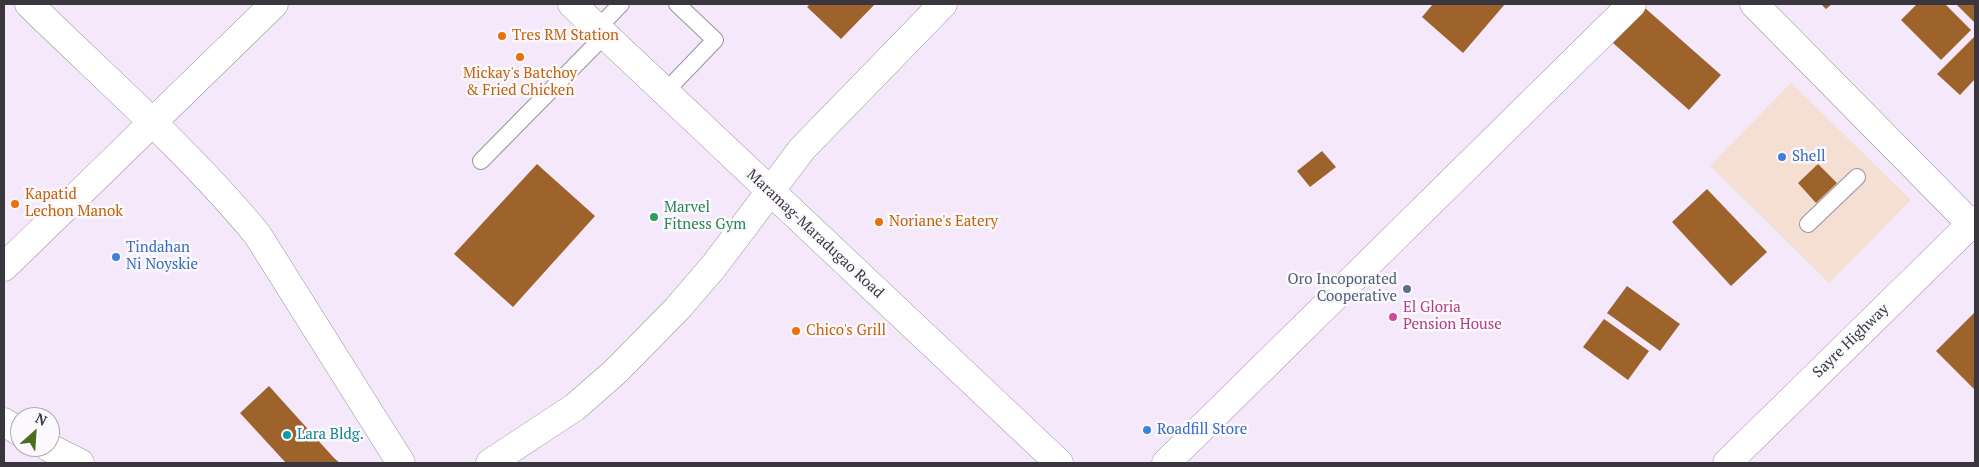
<!DOCTYPE html>
<style>
body{margin:0}
#map{position:relative;width:1979px;height:467px;overflow:hidden;background:#f4e8fa;font-family:"PT Serif",serif}
canvas{display:block}
.frame{position:absolute;inset:0;border:5px solid #3a363d;pointer-events:none}
.north{position:absolute;left:10px;top:407px;width:50px;height:50px;box-sizing:border-box;background:#fbf9fd;border:1px solid #aeabb0;border-radius:50%;rotate:26deg;font-size:14px;font-weight:700;line-height:20px;text-align:center;color:#3a363d}
.north::after{content:'';display:block;margin:auto;width:18px;height:22px;background:#4e6c21;clip-path:polygon(50% 0,100% 100%,50% 72%,0 100%)}
</style>
<div id="map">
<canvas width="1979" height="467"></canvas>
<div class="frame"></div>
<div class="north">N</div>
</div>
<script>
const ctx = document.querySelector('canvas').getContext('2d');
ctx.lineJoin = 'round';
function fillPath(path, color) { ctx.fillStyle = color; ctx.fill(path, 'evenodd'); }
function stroke(path, color, width, dash) { ctx.strokeStyle = color; ctx.lineWidth = width; ctx.lineCap = dash ? 'butt' : 'round'; ctx.setLineDash(dash || []); ctx.stroke(path); }
function drawText(font, color, halo, rows, align = 'center') {
  ctx.font = font + ' "PT Serif",serif'; ctx.lineWidth = 5; ctx.setLineDash([]); ctx.textBaseline = 'middle'; ctx.strokeStyle = halo; ctx.fillStyle = color; for (const [text, x, y, turn = 0] of rows) {
    ctx.save(); ctx.translate(x, y); ctx.rotate((+turn || 0) * Math.PI / 180); ctx.textAlign = isNaN(turn) ? turn : align; if (halo) ctx.strokeText(text, 0, 0); ctx.fillText(text, 0, 0); ctx.restore();
  }
}
fillPath(new Path2D(`
 M1791,83L1911,200L1829,283L1710,166Z`), '#f5ded2');
fillPath(new Path2D(`
 M810,4H875L841,39L807,7Z
 M1433,4H1505L1463,53L1422,17Z
 M1821,4H1832L1826,9Z
 M1917,4H1945L1971,30L1941,60L1901,20Z
 M1956,4H1975V23Z
 M1645,8L1721,75L1689,110L1613,43Z
 M1974,37L1975,79L1960,95L1937,74Z
 M1322,151L1336,167L1310,187L1297,171Z
 M537,164L595,216L513,307L454,254Z
 M1818,164L1837,183L1816,203L1798,183Z
 M1707,189L1767,252L1731,286L1672,222Z
 M1627,286L1680,324L1660,351L1607,313Z
 M1975,312V390L1936,351Z
 M1604,319L1649,351L1628,380L1583,347Z
 M269,386L334,458L340,463H286L240,413Z`), '#9e622b');
const lane = new Path2D(`
 M598,28L621,4
 M665,92L715,40L677,4
 M481,161L605,35
 M1808,224L1857,177`);
const street = new Path2D(`
 M29,4C106,79 188,151 257,234L401,463
 M1754,4L1971,224
 M4,422L20,432
 M48,447L80,463
 M490,463L575,407L615,372L677,309L714,266L802,149L943,4`);
const secondary = new Path2D(`
 M4,267L274,4
 M1166,463L1632,4`);
const primary = new Path2D(`
 M572,4L1059,463`);
const highway = new Path2D(`
 M1727,463L1975,220`);
stroke(lane, '#9a90a0', 18);
stroke(street, '#9a90a0', 29);
stroke(secondary, '#9a90a0', 29);
stroke(primary, '#9a90a0', 29);
stroke(highway, '#9a90a0', 29);
stroke(lane, '#fff', 16);
stroke(street, '#fff', 28);
stroke(secondary, '#fff', 28);
stroke(primary, '#fff', 28);
stroke(highway, '#fff', 28);
for (const [x, y, r, color] of [
 [502,36,5,"#e8710a"],
 [520,57,5,"#e8710a"],
 [1782,157,5,"#3f7fe0"],
 [15,204,5,"#e8710a"],
 [654,217,5,"#2e9e5b"],
 [879,222,5,"#e8710a"],
 [116,257,5,"#3f7fe0"],
 [1407,289,5,"#5c6f8a"],
 [1393,317,5,"#d1479c"],
 [796,331,5,"#e8710a"],
 [1147,430,5,"#3f7fe0"],
 [287,435,5,"#0f9aa8"]
]) { const dot = new Path2D(); dot.arc(x, y, r, 0, 2 * Math.PI); ctx.fillStyle = color; ctx.fill(dot); stroke(dot, '#fbf9fd', 2); }
drawText('15px', '#c56008', '#fbf9fd', [
 ["Tres RM Station",512,36],
 ["Mickay's Batchoy",520,74,"center"],
 ["& Fried Chicken",520,91,"center"],
 ["Kapatid",25,195],
 ["Lechon Manok",25,212],
 ["Noriane's Eatery",889,222],
 ["Chico's Grill",806,331]
], 'left');
drawText('15px', '#366cbe', '#fbf9fd', [
 ["Shell",1792,157],
 ["Tindahan",126,248],
 ["Ni Noyskie",126,265],
 ["Roadfill Store",1157,430]
], 'left');
drawText('15px', '#27864d', '#fbf9fd', [
 ["Marvel",664,208],
 ["Fitness Gym",664,225]
], 'left');
drawText('15px', '#3a363d', '#fbf9fd', [
 ["Maramag-Maradugao Road",815,234,43],
 ["Sayre Highway",1851,341,-44]
]);
drawText('15px', '#4e5e75', '#fbf9fd', [
 ["Oro Incoporated",1397,280],
 ["Cooperative",1397,297]
], 'right');
drawText('15px', '#b23c85', '#fbf9fd', [
 ["El Gloria",1403,308],
 ["Pension House",1403,325]
], 'left');
drawText('15px', '#0d838f', '#fbf9fd', [
 ["Lara Bldg.",297,435]
], 'left');
</script>
